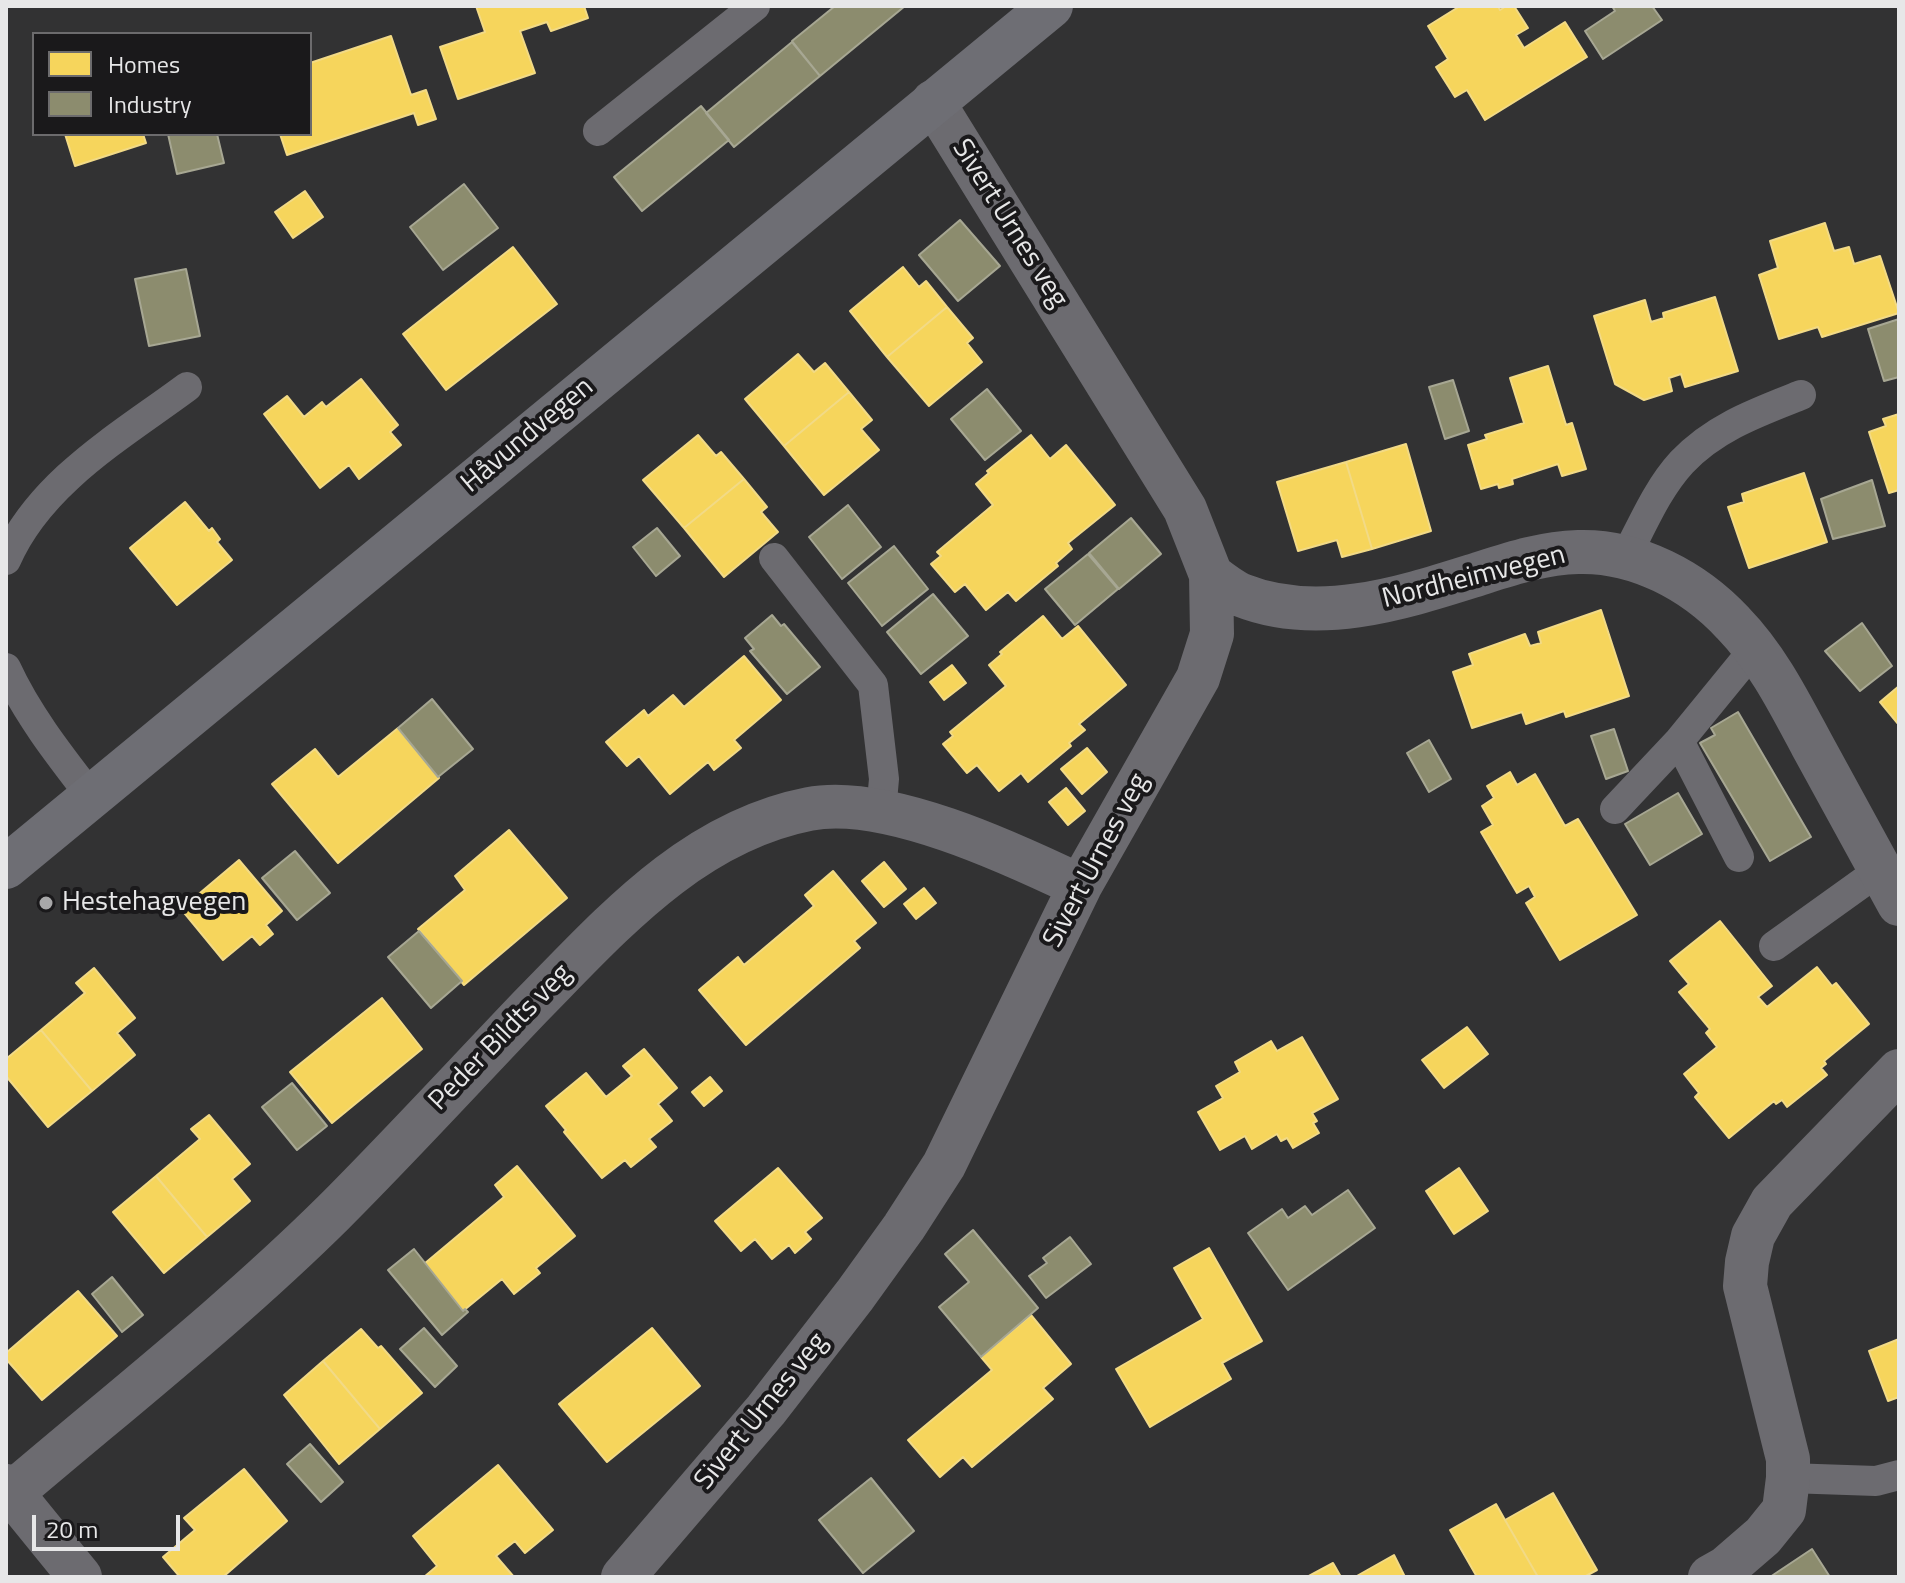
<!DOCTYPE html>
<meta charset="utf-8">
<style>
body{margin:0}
#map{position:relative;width:1905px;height:1583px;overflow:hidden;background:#323233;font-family:"Titillium Web",sans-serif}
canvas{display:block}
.frame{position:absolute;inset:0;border:8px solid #e7e7e8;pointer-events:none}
.legend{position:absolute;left:32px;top:32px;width:280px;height:104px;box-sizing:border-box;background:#1a191b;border:2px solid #6c6b6d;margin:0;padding:10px 14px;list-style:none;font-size:24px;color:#e7e7e8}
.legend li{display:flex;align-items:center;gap:16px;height:40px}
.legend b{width:40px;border:2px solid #6c6b6d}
.scale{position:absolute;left:32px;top:1515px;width:148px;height:36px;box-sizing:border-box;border:4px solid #e7e7e8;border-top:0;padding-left:10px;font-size:24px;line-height:28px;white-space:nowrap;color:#e7e7e8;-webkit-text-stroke:6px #1a191b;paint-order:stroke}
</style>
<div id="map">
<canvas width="1905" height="1583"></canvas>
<div class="frame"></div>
<ul class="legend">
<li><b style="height:22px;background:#f6d55c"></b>Homes</li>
<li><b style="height:22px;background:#8c8c6e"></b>Industry</li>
</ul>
<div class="scale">20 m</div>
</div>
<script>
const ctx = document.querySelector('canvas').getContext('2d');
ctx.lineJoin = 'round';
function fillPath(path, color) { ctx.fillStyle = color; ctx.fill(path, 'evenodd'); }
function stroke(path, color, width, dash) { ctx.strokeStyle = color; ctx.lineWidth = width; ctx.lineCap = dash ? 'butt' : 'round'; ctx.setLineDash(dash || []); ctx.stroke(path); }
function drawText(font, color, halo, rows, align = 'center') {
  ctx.font = font + ' "Titillium Web",sans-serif'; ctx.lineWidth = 8; ctx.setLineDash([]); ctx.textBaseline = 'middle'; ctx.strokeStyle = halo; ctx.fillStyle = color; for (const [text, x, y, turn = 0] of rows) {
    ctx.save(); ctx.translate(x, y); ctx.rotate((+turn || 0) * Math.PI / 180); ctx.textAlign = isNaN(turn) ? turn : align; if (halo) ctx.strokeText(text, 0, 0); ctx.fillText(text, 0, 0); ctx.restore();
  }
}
const homes = new Path2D(`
 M476,6H584L588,18L551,31L547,22L520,31L535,73L458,99L440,47L485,32Z
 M1460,6H1498L1500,10L1506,6H1514L1528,28L1516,35L1524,48L1565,22L1587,57L1485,120L1467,90L1455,97L1436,67L1448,59L1428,26Z
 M391,36L411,95L426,90L436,119L418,125L414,113L287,155L280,134H310V63Z
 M65,134H143L146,143L75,166Z
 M305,191L323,217L293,238L275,212Z
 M1825,223L1834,251L1849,247L1854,264L1880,256L1899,313L1822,337L1818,327L1779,339L1759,275L1778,268L1770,241Z
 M513,247L557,304L446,390L403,334Z
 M903,267L919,287L926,281L947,307L887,357L850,311Z
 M1715,297L1738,371L1685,387L1681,374L1669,378L1672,391L1644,400L1615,384L1594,316L1645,300L1651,322L1664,318L1663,313Z
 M947,307L973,338L967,343L982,362L929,406L887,357Z
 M798,354L814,372L825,363L849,392L784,446L745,399Z
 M1548,366L1566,425L1572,423L1586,469L1562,476L1558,464L1512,479L1513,484L1499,488L1498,484L1481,489L1468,445L1487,439L1485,435L1524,423L1510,378Z
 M361,379L398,425L390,432L401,445L359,479L349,465L320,488L264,414L287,396L304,417L322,402L326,407Z
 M849,392L872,420L861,429L879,450L824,495L784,446Z
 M1899,414V490L1889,493L1869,432L1886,426L1883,419Z
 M698,435L716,456L721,452L744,479L684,528L643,480Z
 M1031,435L1050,459L1066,445L1115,505L1068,543L1072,549L1056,563L1058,566L1016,601L1008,592L986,610L965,584L955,592L931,564L941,556L937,552L993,505L976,484L989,473L987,471Z
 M1406,444L1431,531L1372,549L1346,462Z
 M1346,462L1372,549L1342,557L1337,540L1298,551L1277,482Z
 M1804,473L1827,542L1749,568L1728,507L1744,502L1742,494Z
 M744,479L767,507L761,512L778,532L724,577L684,528Z
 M185,502L209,531L212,528L220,539L217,542L232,560L177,605L130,548Z
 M1601,610L1629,696L1566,717L1564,711L1526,724L1522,712L1472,728L1453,672L1473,665L1469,654L1525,634L1530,646L1541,643L1538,632Z
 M1043,616L1062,639L1078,626L1126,685L1079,724L1085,730L1069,743L1071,746L1028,782L1021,773L999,791L977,765L967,773L943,744L953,736L950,732L1006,686L989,665L1002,654L1000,652Z
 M744,656L781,700L734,740L741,748L714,770L708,762L670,794L639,756L627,766L606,742L644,710L648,716L673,695L684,707Z
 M952,665L966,683L944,700L930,682Z
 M1899,686V725L1880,702Z
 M398,728L439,778L338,863L272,784L315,749L338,777Z
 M1087,748L1107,772L1082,794L1061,769Z
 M1510,772L1517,785L1535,774L1565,826L1578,819L1637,915L1560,960L1526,903L1535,897L1529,886L1517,893L1481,832L1493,825L1482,806L1494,798L1487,786Z
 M1066,788L1085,811L1068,825L1049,802Z
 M509,830L567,898L464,985L418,929L465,890L455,876Z
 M239,860L282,911L266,925L273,934L260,945L252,936L223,960L181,909Z
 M884,862L906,889L884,907L862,881Z
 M833,871L876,923L854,941L860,948L746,1045L699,990L738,957L744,965L814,906L805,895Z
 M924,888L936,903L916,919L904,904Z
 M1720,921L1772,986L1758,997L1767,1007L1817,967L1832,986L1836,983L1869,1024L1824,1061L1826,1064L1821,1068L1827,1075L1787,1107L1782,1100L1776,1104L1774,1101L1729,1138L1695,1097L1699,1093L1684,1074L1717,1047L1706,1033L1710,1029L1679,992L1689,984L1670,961Z
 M94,968L135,1018L117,1033L135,1055L92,1091L41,1030L85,993L76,983Z
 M382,998L422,1049L332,1123L290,1072Z
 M1467,1027L1488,1054L1444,1088L1422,1060Z
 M41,1030L92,1091L48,1127L6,1076V1059Z
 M1302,1037L1338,1099L1312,1113L1317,1121L1313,1123L1319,1133L1293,1148L1287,1138L1281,1141L1277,1134L1252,1149L1245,1136L1220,1150L1198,1112L1223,1098L1216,1086L1240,1072L1235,1062L1271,1041L1277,1051Z
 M644,1049L677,1088L658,1104L672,1121L649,1139L656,1147L631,1167L625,1160L602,1178L564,1132L566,1130L546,1106L586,1073L606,1097L632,1076L623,1066Z
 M710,1077L722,1091L704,1106L692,1092Z
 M209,1115L250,1164L232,1179L250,1201L207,1237L156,1176L200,1139L191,1129Z
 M517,1166L575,1236L536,1268L540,1273L514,1294L502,1279L463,1311L424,1264L504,1197L495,1185Z
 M778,1168L822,1218L805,1232L811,1239L795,1253L789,1245L772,1259L755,1239L741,1251L715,1221Z
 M1459,1168L1488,1211L1454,1234L1426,1191Z
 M156,1176L207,1237L164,1273L113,1212Z
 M1209,1248L1262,1341L1222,1363L1231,1379L1150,1427L1116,1369L1203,1319L1174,1268Z
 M78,1291L117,1336L42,1400L6,1359V1353Z
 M1031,1315L1071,1364L1043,1388L1053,1399L972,1467L963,1457L940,1477L908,1440L992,1370L981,1357Z
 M652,1328L700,1386L607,1462L559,1404Z
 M361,1329L378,1348L381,1346L422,1393L380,1429L323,1361Z
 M1899,1339V1397L1888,1401L1869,1351Z
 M323,1361L380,1429L339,1464L284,1395Z
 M498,1465L553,1530L525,1553L515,1541L496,1556L514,1577H424L437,1566L413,1536Z
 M244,1469L287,1521L223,1577H180L163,1557L195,1530L184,1518Z
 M1553,1493L1597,1570L1584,1577H1538L1505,1520Z
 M1496,1504L1505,1520L1538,1577H1477L1450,1530Z
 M1394,1555L1405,1577H1355Z
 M1333,1563L1341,1577H1307Z`);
fillPath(homes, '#f6d55c');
stroke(homes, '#f2da86', 2);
const industry = new Path2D(`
 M835,6H905L820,76L792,41Z
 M1612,6H1652L1662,20L1603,59L1585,31L1615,11Z
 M792,42L820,76L734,147L706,113Z
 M701,106L729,140L642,211L614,177Z
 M168,134H217L224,163L177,174Z
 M464,184L498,228L443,270L410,227Z
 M960,220L1000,266L958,301L919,255Z
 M186,269L200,336L149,346L135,279Z
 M1899,319V377L1884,381L1868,329Z
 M1453,380L1469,431L1445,439L1429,387Z
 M987,389L1021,431L985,460L951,419Z
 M1872,480L1885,526L1833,539L1821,499Z
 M848,505L881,547L842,579L809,537Z
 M1131,518L1161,554L1119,589L1089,553Z
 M657,528L680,556L656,576L633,547Z
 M894,546L928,589L882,626L848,583Z
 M1088,554L1118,589L1075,625L1045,589Z
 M933,594L968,636L921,674L887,632Z
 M772,615L781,626L784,624L820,667L787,694L750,651L754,649L745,638Z
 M1862,623L1892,666L1860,691L1825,651Z
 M432,699L473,749L438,777L398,728Z
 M1738,712L1811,837L1770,861L1700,743L1715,735L1711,728Z
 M1614,729L1628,771L1606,779L1591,736Z
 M1429,740L1451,779L1429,792L1407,753Z
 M1678,793L1702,834L1650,865L1625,824Z
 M295,851L330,893L297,920L262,878Z
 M419,931L462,981L431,1008L388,957Z
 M292,1083L327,1126L297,1150L262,1107Z
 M1348,1190L1375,1228L1288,1290L1248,1233L1282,1209L1288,1218L1305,1206L1312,1215Z
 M973,1230L1038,1308L981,1357L939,1307L969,1282L945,1254Z
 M1070,1237L1091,1264L1046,1298L1029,1276L1047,1263L1043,1258Z
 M414,1249L463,1311L465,1309L468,1312L442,1335L388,1270Z
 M112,1277L143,1315L122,1332L92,1294Z
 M424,1328L457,1366L435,1387L400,1349Z
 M310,1444L343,1482L321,1502L287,1464Z
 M871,1478L914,1531L863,1573L819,1520Z
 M1812,1549L1830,1577H1770Z`);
fillPath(industry, '#8c8c6e');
stroke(industry, '#a7a793', 2);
stroke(new Path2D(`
 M598,131L755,6
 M774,558L873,685L884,779L881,812
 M1625,558C1642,526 1657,489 1682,462C1715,427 1758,412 1801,395
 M6,560C40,482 121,436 187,387
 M6,668C27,714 60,756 91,796
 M1679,741L1739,857
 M1615,809L1679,741L1755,648
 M1774,946L1880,870
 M1788,1478L1876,1481L1899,1475`), '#6c6b70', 30);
stroke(new Path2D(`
 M1211,575C1220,582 1230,590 1241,595C1316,625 1399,599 1472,576C1507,565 1541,553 1578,552C1636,550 1694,581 1733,623C1767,658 1789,702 1812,745C1841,798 1870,851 1899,904
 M6,1486L80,1577
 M6,1498C116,1404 231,1314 334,1212C401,1145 465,1075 531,1006C611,925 691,832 809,809C885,794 1011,853 1080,886
 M623,1577L766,1410L855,1295L904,1227L944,1165L1080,886L1198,678L1212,634L1211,575L1185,509L933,102
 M1710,1577L1726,1568L1763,1536L1784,1510L1788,1478V1459L1745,1286L1747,1262L1753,1236L1772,1202L1899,1071`), '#6c6b70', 44);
stroke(new Path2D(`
 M6,867L1051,6`), '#6e6e74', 44);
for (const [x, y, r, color] of [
 [46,903,8,"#a8a8a9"]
]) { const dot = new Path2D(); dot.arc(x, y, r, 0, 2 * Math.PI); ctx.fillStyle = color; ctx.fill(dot); stroke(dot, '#1a191b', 3); }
drawText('28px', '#e7e7e8', '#1a191b', [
 ["Sivert Urnes veg",1009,224,58],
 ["Håvundvegen",528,436,-40],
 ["Nordheimvegen",1474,578,-14],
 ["Sivert Urnes veg",1097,861,-62],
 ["Peder Bildts veg",501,1038,-46],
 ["Sivert Urnes veg",762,1412,-51]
]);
drawText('28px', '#e7e7e8', '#1a191b', [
 ["Hestehagvegen",62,903]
], 'left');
</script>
